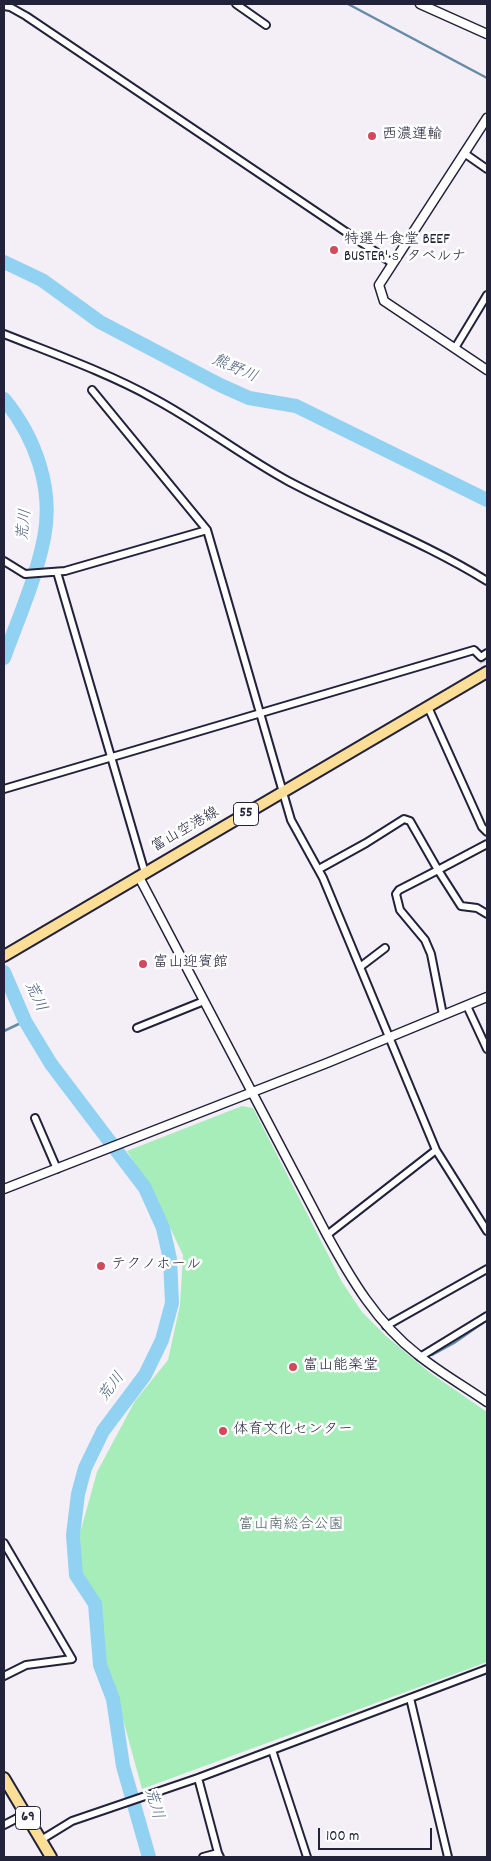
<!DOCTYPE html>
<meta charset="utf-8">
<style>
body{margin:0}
#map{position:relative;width:491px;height:1861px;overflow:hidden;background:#f4eef7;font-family:Dekko,sans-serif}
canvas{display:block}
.frame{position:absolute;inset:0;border:5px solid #22223b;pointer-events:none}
.scale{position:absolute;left:318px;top:1828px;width:114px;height:22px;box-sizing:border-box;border:2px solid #22223b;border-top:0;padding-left:6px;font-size:15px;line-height:18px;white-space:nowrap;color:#22223b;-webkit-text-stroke:4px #fff;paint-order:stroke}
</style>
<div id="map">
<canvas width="491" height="1861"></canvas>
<div class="frame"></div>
<div class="scale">100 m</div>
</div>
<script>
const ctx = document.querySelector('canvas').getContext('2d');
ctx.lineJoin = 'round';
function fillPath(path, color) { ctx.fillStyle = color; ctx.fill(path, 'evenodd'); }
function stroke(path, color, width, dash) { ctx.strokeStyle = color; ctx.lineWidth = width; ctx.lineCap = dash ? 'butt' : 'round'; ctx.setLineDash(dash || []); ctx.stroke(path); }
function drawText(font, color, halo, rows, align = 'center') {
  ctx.font = font + ' Dekko,"Klee One",sans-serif'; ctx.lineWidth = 5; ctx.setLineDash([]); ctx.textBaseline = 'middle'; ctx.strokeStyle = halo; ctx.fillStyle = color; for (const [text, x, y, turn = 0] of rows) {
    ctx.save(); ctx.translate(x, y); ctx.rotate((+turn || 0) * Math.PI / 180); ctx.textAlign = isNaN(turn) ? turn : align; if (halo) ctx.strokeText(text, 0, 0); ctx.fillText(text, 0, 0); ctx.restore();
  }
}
fillPath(new Path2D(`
 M242,1106L253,1108L342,1282L362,1312L386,1336L429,1372L487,1412V1662L142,1789L121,1712L103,1665L102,1607L81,1578L80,1533L97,1472L135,1401L168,1360L180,1305L183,1255L157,1200L127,1151Z`), '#a6edba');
stroke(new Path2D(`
 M348,4L487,78
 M4,1031L25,1021
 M432,1355L454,1343L487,1320`), '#658ba9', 2.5);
stroke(new Path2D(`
 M4,262L42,280L100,322L220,385L249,398L296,406L487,500
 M4,399C35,437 54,488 44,538C36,579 18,619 4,658
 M4,972L25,1021L51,1064L145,1188L163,1228L170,1259L172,1303L162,1340L145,1375L103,1431L85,1468L78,1494L73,1535L76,1575L95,1604L100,1665L113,1699L123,1766L149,1857`), '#91d1f2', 14);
stroke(new Path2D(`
 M481,657L487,674`), '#cac5d1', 6, [6, 3]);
const minor = new Path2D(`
 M236,4L266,25
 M4,6L10,7L26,16L392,263
 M464,153L487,169
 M4,334C54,354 106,372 153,398C200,423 242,456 288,481C354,516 424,542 487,581
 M455,348L487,295
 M92,390L207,530L291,820L323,878L436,1150L487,1231
 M4,561L25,574L65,571L207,530
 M57,572L145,873
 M428,707L482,827L487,832
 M4,789L474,650L481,657L487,653
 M319,869L366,843L404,819L410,821L438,870L487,844
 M360,967L385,948
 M467,1006L487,1049
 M443,1015L431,954L425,940L400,910L396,894L399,890L438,870L461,906L477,908L487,914
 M137,1028L204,1001
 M35,1118L57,1169
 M327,1235L436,1150
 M386,1326L487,1269
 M420,1357L487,1316
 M4,1543L72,1659L26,1665L4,1676
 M410,1698L448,1857
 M272,1750L307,1857
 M198,1778L218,1853
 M4,1825L25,1814
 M41,1840L72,1821L198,1778L487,1669
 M203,1857L218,1853L220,1857`);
const tertiary = new Path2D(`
 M420,4L487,34
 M487,118L379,285L384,301L487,370
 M139,877L327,1235C351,1279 377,1323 417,1354C439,1372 464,1386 487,1402
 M4,1189L327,1063L487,997`);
const primary = new Path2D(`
 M4,956L487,672
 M4,1778L51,1857`);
stroke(minor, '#22223b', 10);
stroke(tertiary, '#22223b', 11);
stroke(primary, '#22223b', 14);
stroke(minor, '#fff', 6);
stroke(tertiary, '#fff', 8);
stroke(primary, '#fcde96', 10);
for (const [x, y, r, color] of [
 [372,136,5,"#d1495b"],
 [334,250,5,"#d1495b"],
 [143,964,5,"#d1495b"],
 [101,1266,5,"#d1495b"],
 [293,1367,5,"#d1495b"],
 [223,1431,5,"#d1495b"]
]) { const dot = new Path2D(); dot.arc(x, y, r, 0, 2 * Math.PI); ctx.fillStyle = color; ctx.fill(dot); stroke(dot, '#fff', 2); }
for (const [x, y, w] of [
 [246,814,25],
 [28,1818,25]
]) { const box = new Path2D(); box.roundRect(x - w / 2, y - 11.5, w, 23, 4); ctx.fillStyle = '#fff'; ctx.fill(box); stroke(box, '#22223b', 1); }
drawText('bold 14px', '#22223b', null, [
 ["55",246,814],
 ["69",28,1818]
]);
drawText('15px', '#22223b', '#fff', [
 ["西濃運輸",382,136],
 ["特選牛食堂 BEEF",344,241],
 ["BUSTER'ｓ タベルナ",344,258],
 ["富山迎賓館",153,964],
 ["テクノホール",111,1266],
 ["富山能楽堂",303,1367],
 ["体育文化センター",233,1431]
], 'left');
drawText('15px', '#22223b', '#fff', [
 ["富山空港線",186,831,-30]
]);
drawText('15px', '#4a5f61', '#fff', [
 ["富山南総合公園",291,1526]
]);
drawText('italic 16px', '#495f7b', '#fff', [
 ["熊野川",234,370,24],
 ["荒川",26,525,-84],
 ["荒川",34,997,65],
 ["荒川",113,1388,-53],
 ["荒川",152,1804,74]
]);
</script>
